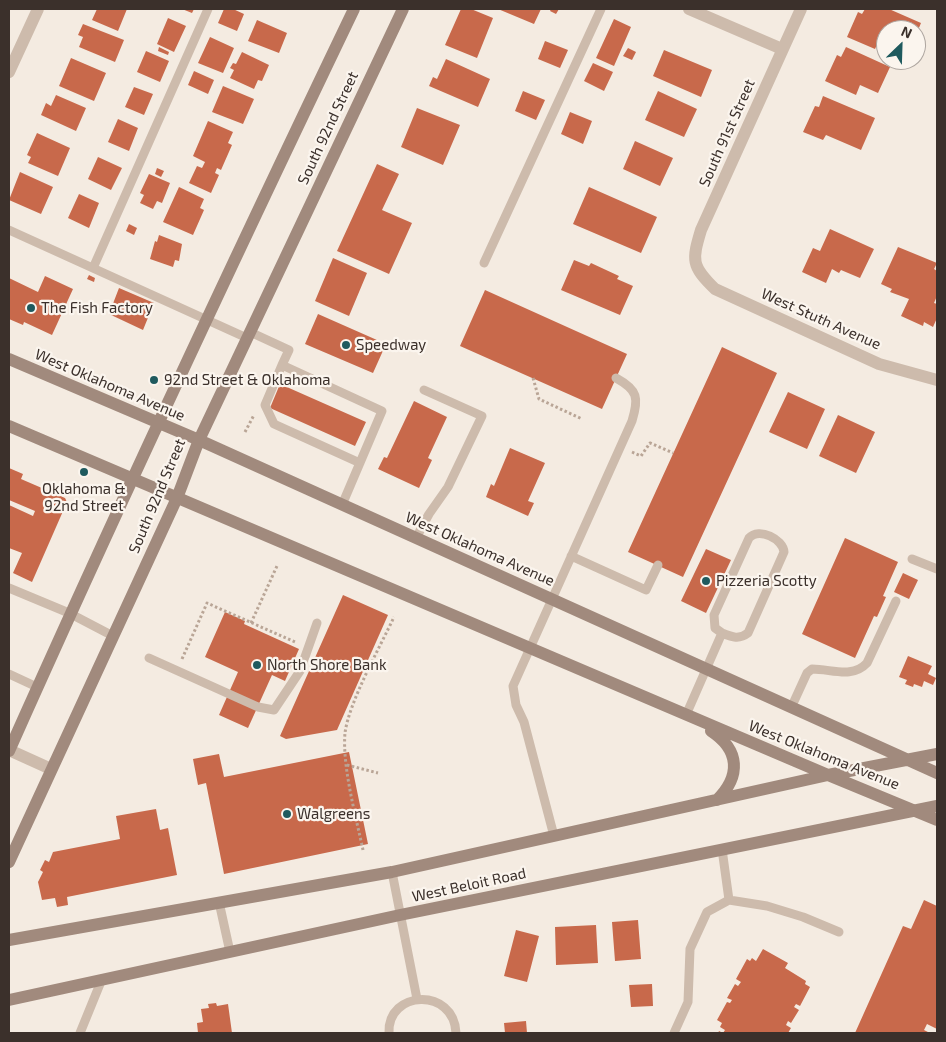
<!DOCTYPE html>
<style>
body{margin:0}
#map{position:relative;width:946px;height:1042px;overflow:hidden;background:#f4ebe1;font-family:"Exo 2",sans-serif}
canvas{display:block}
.frame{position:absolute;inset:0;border:10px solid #3b302b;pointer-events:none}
.north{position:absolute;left:876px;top:20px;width:50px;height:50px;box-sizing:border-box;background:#fbf5ee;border:1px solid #aea6a0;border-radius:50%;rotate:24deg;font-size:14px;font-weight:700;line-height:20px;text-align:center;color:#3b302b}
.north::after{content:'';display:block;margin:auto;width:18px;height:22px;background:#1f5a5e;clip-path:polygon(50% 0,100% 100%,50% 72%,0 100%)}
</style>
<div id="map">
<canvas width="946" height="1042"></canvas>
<div class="frame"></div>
<div class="north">N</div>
</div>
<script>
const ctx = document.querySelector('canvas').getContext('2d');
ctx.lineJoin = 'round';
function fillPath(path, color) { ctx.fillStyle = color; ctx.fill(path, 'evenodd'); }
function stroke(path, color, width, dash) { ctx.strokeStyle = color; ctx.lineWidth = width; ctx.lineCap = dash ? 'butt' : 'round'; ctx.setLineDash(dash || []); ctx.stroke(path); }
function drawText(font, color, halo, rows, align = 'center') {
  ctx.font = font + ' "Exo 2",sans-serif'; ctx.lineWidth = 4.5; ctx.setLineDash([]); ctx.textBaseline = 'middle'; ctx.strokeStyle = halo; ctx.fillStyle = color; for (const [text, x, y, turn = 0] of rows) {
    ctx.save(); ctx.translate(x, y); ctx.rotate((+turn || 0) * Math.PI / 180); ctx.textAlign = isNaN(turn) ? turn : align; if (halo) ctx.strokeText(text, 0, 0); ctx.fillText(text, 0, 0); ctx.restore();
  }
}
fillPath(new Path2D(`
 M97,9H127L118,31L92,20Z
 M182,9H194L192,13Z
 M224,9H233L244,14L237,31L218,23Z
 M461,9H471L493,18L477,58L445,45Z
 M498,9H541L534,24Z
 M551,9H559L556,14L550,11Z
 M865,9H889L921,23L916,35V30H886V38L881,36L875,49L847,37L858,12L862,14Z
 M168,18L186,26L174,52L157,44Z
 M614,19L631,27L614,66L596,58Z
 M257,20L287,33L279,53L248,41Z
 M83,24L124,40L115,62L79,47L83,37L78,35Z
 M210,37L234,48L223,73L198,63Z
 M545,41L568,50L560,68L538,59Z
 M159,47L169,52L168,55L158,51Z
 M846,47L890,67L878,93L860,85L856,95L825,81L837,55L841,57Z
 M628,48L636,52L632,60L623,56Z
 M664,50L712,70L701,97L653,76Z
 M146,51L169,61L160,82L137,72Z
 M242,52L269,65L262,81L258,80L254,89L230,78L234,70L230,68L233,63L236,64Z
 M71,58L106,73L94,101L59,86Z
 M446,59L490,79L478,107L429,86L433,77L437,79Z
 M593,63L613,72L604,91L584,81Z
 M194,71L214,80L208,94L188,85Z
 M223,86L254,99L243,124L212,112Z
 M134,87L153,94L144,115L125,107Z
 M523,91L545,100L536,120L515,111Z
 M658,91L697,109L684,137L645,120Z
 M56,95L86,108L76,131L41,115L46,103L51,106Z
 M823,96L875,118L861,150L826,135L823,140L803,132L815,106L819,107Z
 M417,108L460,125L443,165L401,147Z
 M570,112L592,121L583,144L561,134Z
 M118,119L138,128L129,151L108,142Z
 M208,121L233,132L228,143L232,145L221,170L217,168L215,173L219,175L211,193L189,183L197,166L202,168L205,162L193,156Z
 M37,133L70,148L58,176L28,163L31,157L27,155Z
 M635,141L673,158L660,186L623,169Z
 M98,157L122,168L111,190L88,179Z
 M377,164L399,174L382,210L412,223L389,274L337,251Z
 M157,168L164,171L161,177L155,174Z
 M20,172L53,187L41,214L9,200Z
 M149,174L170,183L162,203L157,201L153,209L140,203L144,195L140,193Z
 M179,187L204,199L200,208L204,210L193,235L163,222Z
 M589,187L657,217L641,253L573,224Z
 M79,194L99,203L89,228L68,218Z
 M129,224L137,228L134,235L126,231Z
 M830,229L874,249L860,278L841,270L839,273L832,269L826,283L802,272L813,248L820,251Z
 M159,235L182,244L179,261L175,260L173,267L150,259L155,241L157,242Z
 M898,247L937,263L934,269L937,271V296L934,303L937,304V318L933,327L924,322L923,326L901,316L909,299L890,292L892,289L881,284Z
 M333,258L367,273L349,316L315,301Z
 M574,260L589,266L591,263L619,276L617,279L633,286L620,315L561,290Z
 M89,275L95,278L94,282L87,279Z
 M45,276L73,289L52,335L24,322L23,325L9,319V278L38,292Z
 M119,288L154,303L143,330L109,314Z
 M485,290L627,354L602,409L460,346Z
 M318,314L386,344L373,373L305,344Z
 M722,347L777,373L683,577L628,552Z
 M280,384L366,422L355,446L270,408Z
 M788,392L825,409L807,449L769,432Z
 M414,401L447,417L428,458L432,460L419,488L378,469L384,457L387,458Z
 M838,415L875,432L856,473L819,456Z
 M510,448L545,463L528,501L534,503L528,516L486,497L491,484L494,486Z
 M9,468L23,474L21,479L65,498L67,502L32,582L13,573L22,553L9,548V505L33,516L35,511L9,500Z
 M845,538L898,562L883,596L886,597L877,617L874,616L855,658L802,634Z
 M706,549L731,560L706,613L681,601Z
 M903,573L918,580L909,599L894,592Z
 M343,595L388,615L337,730L286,739L280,736Z
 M225,612L245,621L244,624L299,649L285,681L272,675L248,728L219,715L238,672L205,657Z
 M908,656L932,666L928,674L936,678L933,685L924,681L922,687L914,684L913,687L905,684L907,680L899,677Z
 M349,752L368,844L224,874L206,783L198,785L193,759L219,754L224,777Z
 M156,809L160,830L168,828L177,875L67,897L68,905L57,907L55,898L42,900L38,882L43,872L40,870L45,860L49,862L53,852L120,839L116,816Z
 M924,900L937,906V1029L927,1024L924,1030L930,1033H855L903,926L911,929Z
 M638,920L641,959L615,961L612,922Z
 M596,925L598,963L556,965L555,927Z
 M516,930L539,936L527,982L504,976Z
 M763,949L788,963L785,968L806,981L805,984L810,987L800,1006L796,1004L794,1007L799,1010L791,1023L788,1021L786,1025L791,1028L788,1033H718L719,1031L723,1033L725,1030L720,1027L722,1023L717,1020L727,1002L730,1003L732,1000L727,998L735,984L738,986L741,982L736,979L747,959L750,961L752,958L756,961Z
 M652,984L653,1006L631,1007L629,985Z
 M216,1003L217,1006L228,1004L232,1033H198L197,1023L203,1022L201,1009L209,1008L208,1004Z
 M526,1021L527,1033H505L504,1023Z`), '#c8694b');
stroke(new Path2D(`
 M533,378L539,399L582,419
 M245,432L254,415
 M632,452L641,456L650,443L673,453
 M251,623L277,566
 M182,659L207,603L295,642
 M347,765L378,773
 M363,850C356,817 342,766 345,733C349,702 380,647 394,617`), '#b9a596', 3, [2.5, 2.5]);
stroke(new Path2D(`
 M9,230L247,338
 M484,263L601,9
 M93,268L208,9
 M250,332L289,350L282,365
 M342,505L382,411L282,365L265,405L274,424L360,463
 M416,538L429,514L448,487L482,416L424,390
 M571,556L646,590L658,565
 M912,559L937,569
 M9,588L69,613L113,636
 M149,658L258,707L274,710L300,671L317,623
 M9,674L37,687
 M791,708L807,673L812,669C832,669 852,679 867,663L896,601
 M686,715L722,633L715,628L714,615L749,538C759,527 783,539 784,552L748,633C739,640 732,637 722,633
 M554,836L524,722L516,705L513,686L632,421C639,398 638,390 616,378
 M722,849L729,900
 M392,872L417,999
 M219,902L230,952
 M80,1033L102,979
 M389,1033C387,990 454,987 456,1033
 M674,1033L688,1002L690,949L707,912L729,900L767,906L803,917L839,932`), '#cdbbac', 9);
stroke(new Path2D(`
 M689,9L782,49
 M801,9L701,230C692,260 691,266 715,289L879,364L937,380
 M9,72L38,9
 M9,750L51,769`), '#cdbbac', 12);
stroke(new Path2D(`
 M9,359L199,440L937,773
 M9,426L828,775L937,820
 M711,731C740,750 741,776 717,800
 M9,751C120,502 236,255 354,9
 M9,862L177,498L199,440L403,9
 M9,940L392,872L828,775L937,754
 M9,1000L400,915L937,806`), '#a18a7d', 12);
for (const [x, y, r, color] of [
 [31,308,5,"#1f5a5e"],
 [346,345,5,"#1f5a5e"],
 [154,380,5,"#1f5a5e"],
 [84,472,5,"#1f5a5e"],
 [706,581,5,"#1f5a5e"],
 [257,665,5,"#1f5a5e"],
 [287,814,5,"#1f5a5e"]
]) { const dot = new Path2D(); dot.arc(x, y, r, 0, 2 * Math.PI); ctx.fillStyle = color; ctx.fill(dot); stroke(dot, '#fbf5ee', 2); }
drawText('15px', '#3b302b', '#fbf5ee', [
 ["South 92nd Street",328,128,-65],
 ["South 91st Street",727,133,-66],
 ["West Stuth Avenue",821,319,24],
 ["West Oklahoma Avenue",110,385,23],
 ["South 92nd Street",157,496,-67],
 ["West Oklahoma Avenue",480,549,24],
 ["West Oklahoma Avenue",824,755,22],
 ["West Beloit Road",469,885,-12]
]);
drawText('15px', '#3b302b', '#fbf5ee', [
 ["The Fish Factory",41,308],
 ["Speedway",356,345],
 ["92nd Street & Oklahoma",164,380],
 ["Oklahoma &",84,489,"center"],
 ["92nd Street",84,506,"center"],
 ["Pizzeria Scotty",716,581],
 ["North Shore Bank",267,665],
 ["Walgreens",297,814]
], 'left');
</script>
